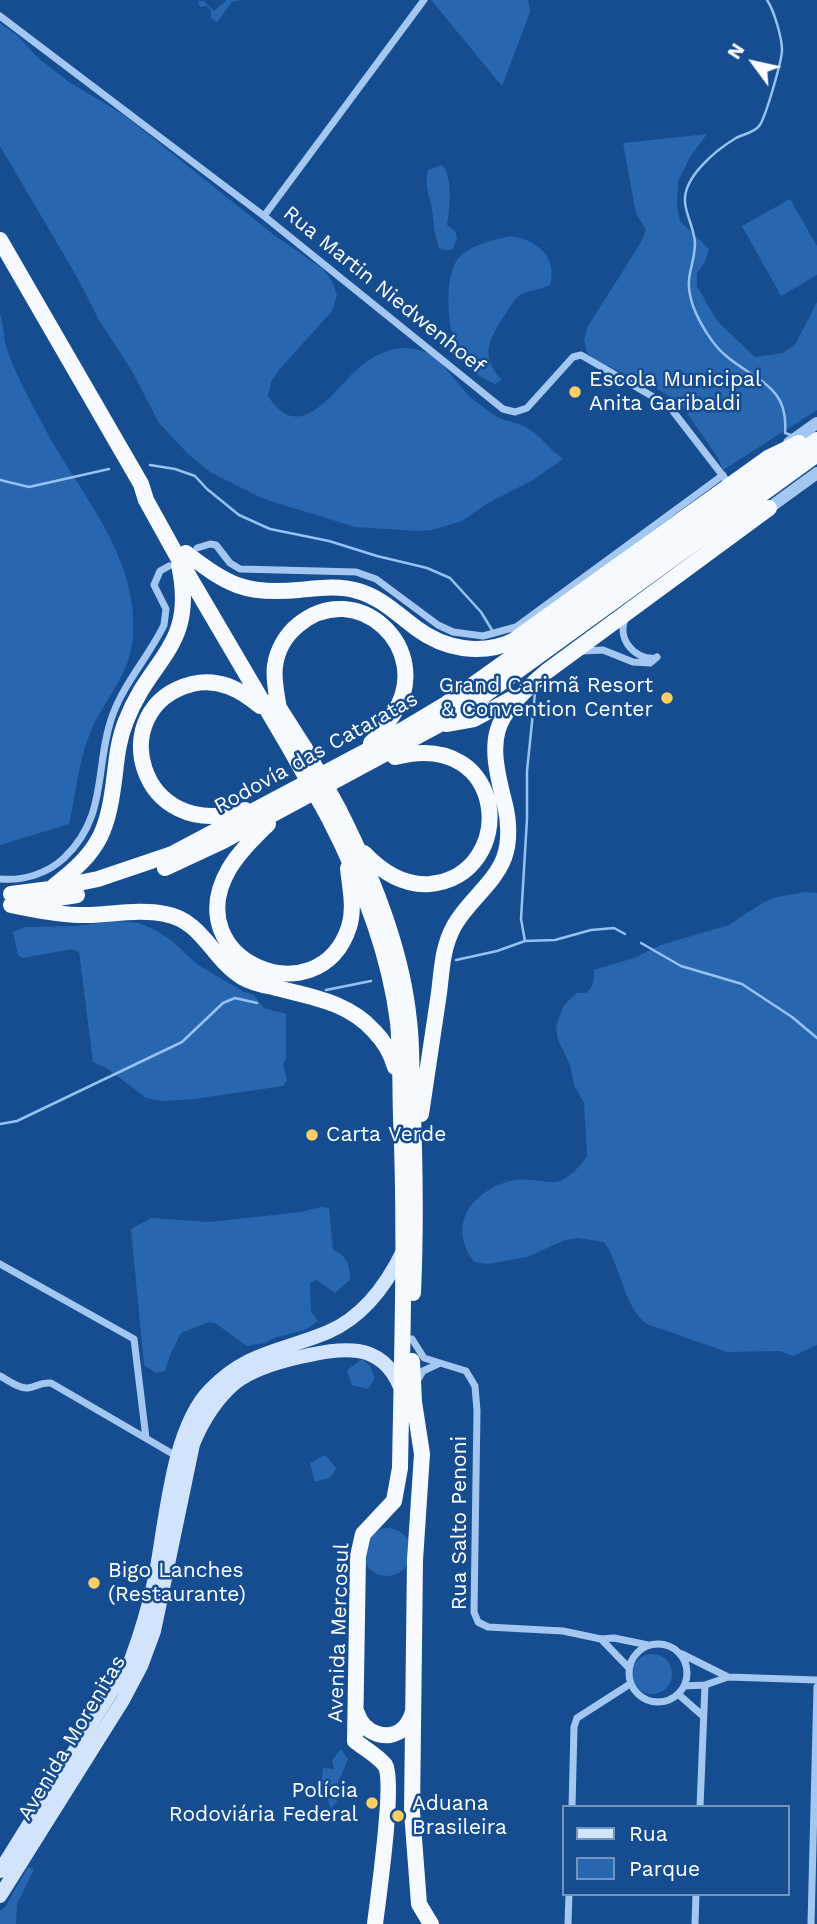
<!DOCTYPE html>
<meta charset="utf-8">
<style>
body{margin:0}
#map{position:relative;width:817px;height:1924px;overflow:hidden;background:#164d90;font-family:"Work Sans",sans-serif}
canvas{display:block}
.legend{position:absolute;left:562px;top:1805px;width:228px;height:91px;box-sizing:border-box;background:#164d90;border:2px solid #7394bc;margin:0;padding:9px 12px;list-style:none;font-size:21px;color:#fff}
.legend li{display:flex;align-items:center;gap:14px;height:35px}
.legend b{width:35px;border:2px solid #7394bc}
.north{position:absolute;left:719px;top:28px;width:70px;height:70px;-webkit-text-stroke:5px #164d90;paint-order:stroke;rotate:303deg;font-size:19px;font-weight:700;line-height:28px;text-align:center;color:#fff}
.north::after{content:'';display:block;margin:auto;width:24px;height:32px;background:#fff;clip-path:polygon(50% 0,100% 100%,50% 72%,0 100%)}
</style>
<div id="map">
<canvas width="817" height="1924"></canvas>
<ul class="legend">
<li><b style="height:9px;background:#d1e4fb"></b>Rua</li>
<li><b style="height:19px;background:#2867af"></b>Parque</li>
</ul>
<div class="north">N</div>
</div>
<script>
const ctx = document.querySelector('canvas').getContext('2d');
ctx.lineJoin = 'round';
function fillPath(path, color) { ctx.fillStyle = color; ctx.fill(path, 'evenodd'); }
function stroke(path, color, width, dash) { ctx.strokeStyle = color; ctx.lineWidth = width; ctx.lineCap = dash ? 'butt' : 'round'; ctx.setLineDash(dash || []); ctx.stroke(path); }
function drawText(font, color, halo, rows, align = 'center') {
  ctx.font = font + ' "Work Sans",sans-serif'; ctx.lineWidth = 5; ctx.setLineDash([]); ctx.textBaseline = 'middle'; ctx.strokeStyle = halo; ctx.fillStyle = color; for (const [text, x, y, turn = 0] of rows) {
    ctx.save(); ctx.translate(x, y); ctx.rotate((+turn || 0) * Math.PI / 180); ctx.textAlign = isNaN(turn) ? turn : align; if (halo) ctx.strokeText(text, 0, 0); ctx.fillText(text, 0, 0); ctx.restore();
  }
}
fillPath(new Path2D(`
 M227,0H240L232,2L217,22L211,18V11L207,6L200,7L198,1H204L214,11Z
 M431,0H528L530,12L502,86Z
 M0,23L18,36L38,58L69,82L124,115L274,235L323,269L332,281L337,295L332,311L279,370L271,382L268,396C301,448 334,388 362,365C369,359 385,351 395,349C409,346 425,350 435,358C449,369 459,388 475,401C483,407 492,415 502,419C510,422 519,423 527,428C539,434 550,450 563,459L533,480L488,503L462,521L432,530L418,531L355,527L264,499L210,472L188,454L159,423L132,371L99,320L77,277L0,146Z
 M707,134L690,157L678,181L677,207L680,221L709,249L705,262L697,273V286L717,321L755,357L783,353L795,345L817,302V410L723,470L718,458L680,403L656,388L597,361L587,353L584,340L588,326L640,244L646,230L636,213L623,143Z
 M442,165C453,175 450,210 447,225L455,231L457,238L452,250H445L439,248C434,234 434,222 432,209C429,194 424,185 428,170Z
 M790,199L817,246V275L781,296L742,226Z
 M511,236C537,240 558,257 550,285C542,289 532,290 524,293C516,296 511,306 506,313C490,338 478,355 502,380L495,384C483,378 472,373 464,363C448,343 442,282 457,260C468,245 494,240 511,236Z
 M0,315C4,324 3,336 6,346C13,369 30,401 42,423C76,490 139,554 133,635C131,676 103,699 89,736C78,763 76,795 69,824L0,845Z
 M805,892L817,893V1345L793,1356L780,1351L727,1352L647,1324C624,1308 621,1266 604,1242L578,1238L565,1240L527,1257L487,1264L474,1262C447,1225 471,1192 510,1181C525,1177 540,1182 554,1182C568,1181 580,1166 587,1156L584,1103L574,1085L570,1065L558,1040L556,1026L564,1005L577,993H586C594,987 594,980 594,970L634,958L661,945L729,925L764,902L777,897Z
 M117,921L139,923L157,931L171,940L198,965L244,992L254,995L264,1008L286,1014V1059L283,1064L287,1081L283,1086L194,1099L162,1101L146,1098L108,1069L93,1062L79,952L72,949L23,958L18,955L13,932L26,927L76,926Z
 M321,1207L329,1208L333,1250C347,1256 350,1264 350,1280L335,1293L316,1280L310,1283L311,1312L318,1321L305,1330L274,1338L265,1343L247,1346L215,1323L209,1322L181,1333L170,1355L165,1371L156,1373L144,1365L131,1229L151,1218L210,1222L301,1212Z
 M362,1359L370,1366L375,1378L368,1389L352,1385L347,1370Z
 M325,1455L336,1468L331,1477L315,1482L310,1463Z
 M363 1552a24 24 0 1 1 48 0a24 24 0 1 1-48 0Z
 M632 1674a20 20 0 1 1 40 0a20 20 0 1 1-40 0Z
 M341,1749L348,1759L336,1787L337,1801L331,1809L328,1801L329,1793L321,1791L323,1768L334,1769L332,1760Z
 M28,1867L34,1869L17,1904L16,1924H0V1911L5,1907Z`), '#2867af');
stroke(new Path2D(`
 M767,0C774,10 782,38 782,50C782,60 765,120 759,126C754,133 743,134 736,138C716,150 683,177 685,202C686,216 695,230 695,244C694,270 683,276 693,306C699,322 712,344 725,355C755,381 789,385 785,433L791,435
 M150,465L175,469L195,476L207,489L239,515L270,529L329,541L377,556L427,568L450,578L481,612L492,630
 M0,480L29,487L109,469
 M525,941L521,919L527,819V771L535,693
 M641,943L681,966L742,984L792,1017L817,1038
 M456,960L497,951L525,941L555,940L591,930L614,928L625,934
 M326,990L371,981
 M0,1124L17,1121L182,1042L223,1003L235,998L257,1003`), '#95c2f3', 2.5);
stroke(new Path2D(`
 M0,16L264,216L503,409L515,412L527,408L573,357L581,355L669,406L730,485
 M264,216L424,0
 M197,548L210,544L216,545L230,563L240,569L356,572L376,579L438,625L453,632L483,636L516,627L723,475
 M625,619C617,640 635,660 656,658
 M582,651L603,650L633,662L650,663L657,657
 M0,879C23,881 47,874 64,858C109,816 94,765 113,714C125,682 149,656 164,625L166,609L154,585L160,571L169,566
 M0,1264L134,1339L146,1438
 M412,1339L424,1358L466,1371L475,1386L477,1411L474,1612L478,1622L488,1627L563,1631L601,1639L614,1638L648,1645
 M0,1376C8,1380 19,1389 28,1388C37,1387 39,1382 51,1383L178,1457
 M416,1383L423,1371L438,1364
 M601,1639L629,1668
 M629 1673a29 29 0 1 1 58 0a29 29 0 1 1-58 0Z
 M682,1654L728,1677
 M684,1686L705,1685L728,1677L817,1680
 M678,1694L703,1716
 M572,1807L574,1727L577,1718L630,1684
 M700,1807L705,1685
 M568,1924L569,1894
 M695,1924L696,1894
 M811,1924L817,1687`), '#a3c7f0', 7);
stroke(new Path2D(`
 M789,443L817,423
 M769,508L817,473`), '#a3c7f0', 12);
stroke(new Path2D(`
 M0,1871L131,1660C141,1633 149,1606 155,1578C166,1524 171,1430 210,1390C247,1351 283,1351 328,1332C363,1317 387,1284 403,1251
 M0,1896L123,1700L141,1666L154,1631L193,1444C203,1420 215,1400 235,1383C253,1369 278,1362 300,1357C341,1348 381,1340 400,1387`), '#d1e4fb', 14);
stroke(new Path2D(`
 M0,240L141,484L146,500L177,556L292,752
 M186,553C228,585 245,595 299,590C319,588 339,585 358,591C382,598 397,614 416,628C444,649 481,656 513,641L768,458L799,443
 M274,700L304,747
 M279,709C277,695 273,680 275,666C277,650 286,635 298,625C357,576 435,649 394,713C387,724 380,735 371,743
 M446,724L474,719L515,697
 M245,810C138,846 102,707 192,684C219,678 240,689 260,706
 M339,810C372,875 402,948 409,1021C412,1044 411,1068 412,1091C415,1158 416,1225 413,1293
 M328,816C361,880 389,949 398,1022C401,1053 400,1086 401,1117C406,1234 402,1351 400,1468L394,1501L363,1534L358,1556L355,1741C364,1748 378,1756 385,1765C395,1780 378,1900 375,1924
 M268,824C254,838 239,852 229,869C176,961 319,1019 349,927C355,908 350,888 348,868
 M364,853C382,872 404,886 430,884C519,875 509,727 395,757
 M165,868L223,841L455,716L817,454
 M54,886C101,850 108,831 115,773C117,755 119,738 126,721C150,657 197,647 179,565
 M11,894L50,889L98,879L172,854L374,747L446,704L817,440
 M26,903L77,895
 M11,905C37,910 64,916 91,915C115,914 141,909 165,914C202,920 213,960 242,977C252,983 262,985 273,987C310,997 347,1001 374,1031C384,1041 391,1053 395,1067
 M421,1114C427,1074 433,1034 439,993C442,970 442,948 454,926C467,902 494,884 504,858C510,842 509,821 505,805C487,735 490,720 546,672L769,508
 M412,1361L414,1402L422,1454L415,1560L412,1812L419,1904L431,1924
 M357,1713C363,1733 388,1743 404,1728C409,1723 411,1718 413,1712`), '#f6faff', 16);
stroke(new Path2D(`
 M304,747L339,810
 M292,752L328,816`), '#f6faff', 16);
for (const [x, y, r, color] of [
 [575,392,7,"#ffcf62"],
 [667,698,7,"#ffcf62"],
 [312,1135,7,"#ffcf62"],
 [94,1583,7,"#ffcf62"],
 [372,1803,7,"#ffcf62"],
 [398,1816,7,"#ffcf62"]
]) { const dot = new Path2D(); dot.arc(x, y, r, 0, 2 * Math.PI); ctx.fillStyle = color; ctx.fill(dot); stroke(dot, '#164d90', 2.5); }
drawText('21px', '#fff', '#164d90', [
 ["Rua Martin Niedwenhoef",384,290,39],
 ["Rodovía das Cataratas",316,753,-29],
 ["Rua Salto Penoni",460,1523,-90],
 ["Avenida Mercosul",339,1633,-88],
 ["Avenida Morenitas",72,1738,-59]
]);
drawText('21px', '#fff', '#164d90', [
 ["Escola Municipal",589,380],
 ["Anita Garibaldi",589,404],
 ["Grand Carimã Resort",653,686,"right"],
 ["& Convention Center",653,710,"right"],
 ["Carta Verde",326,1135],
 ["Bigo Lanches",108,1571],
 ["(Restaurante)",108,1595],
 ["Polícia",358,1791,"right"],
 ["Rodoviária Federal",358,1815,"right"],
 ["Aduana",412,1804],
 ["Brasileira",412,1828]
], 'left');
</script>
